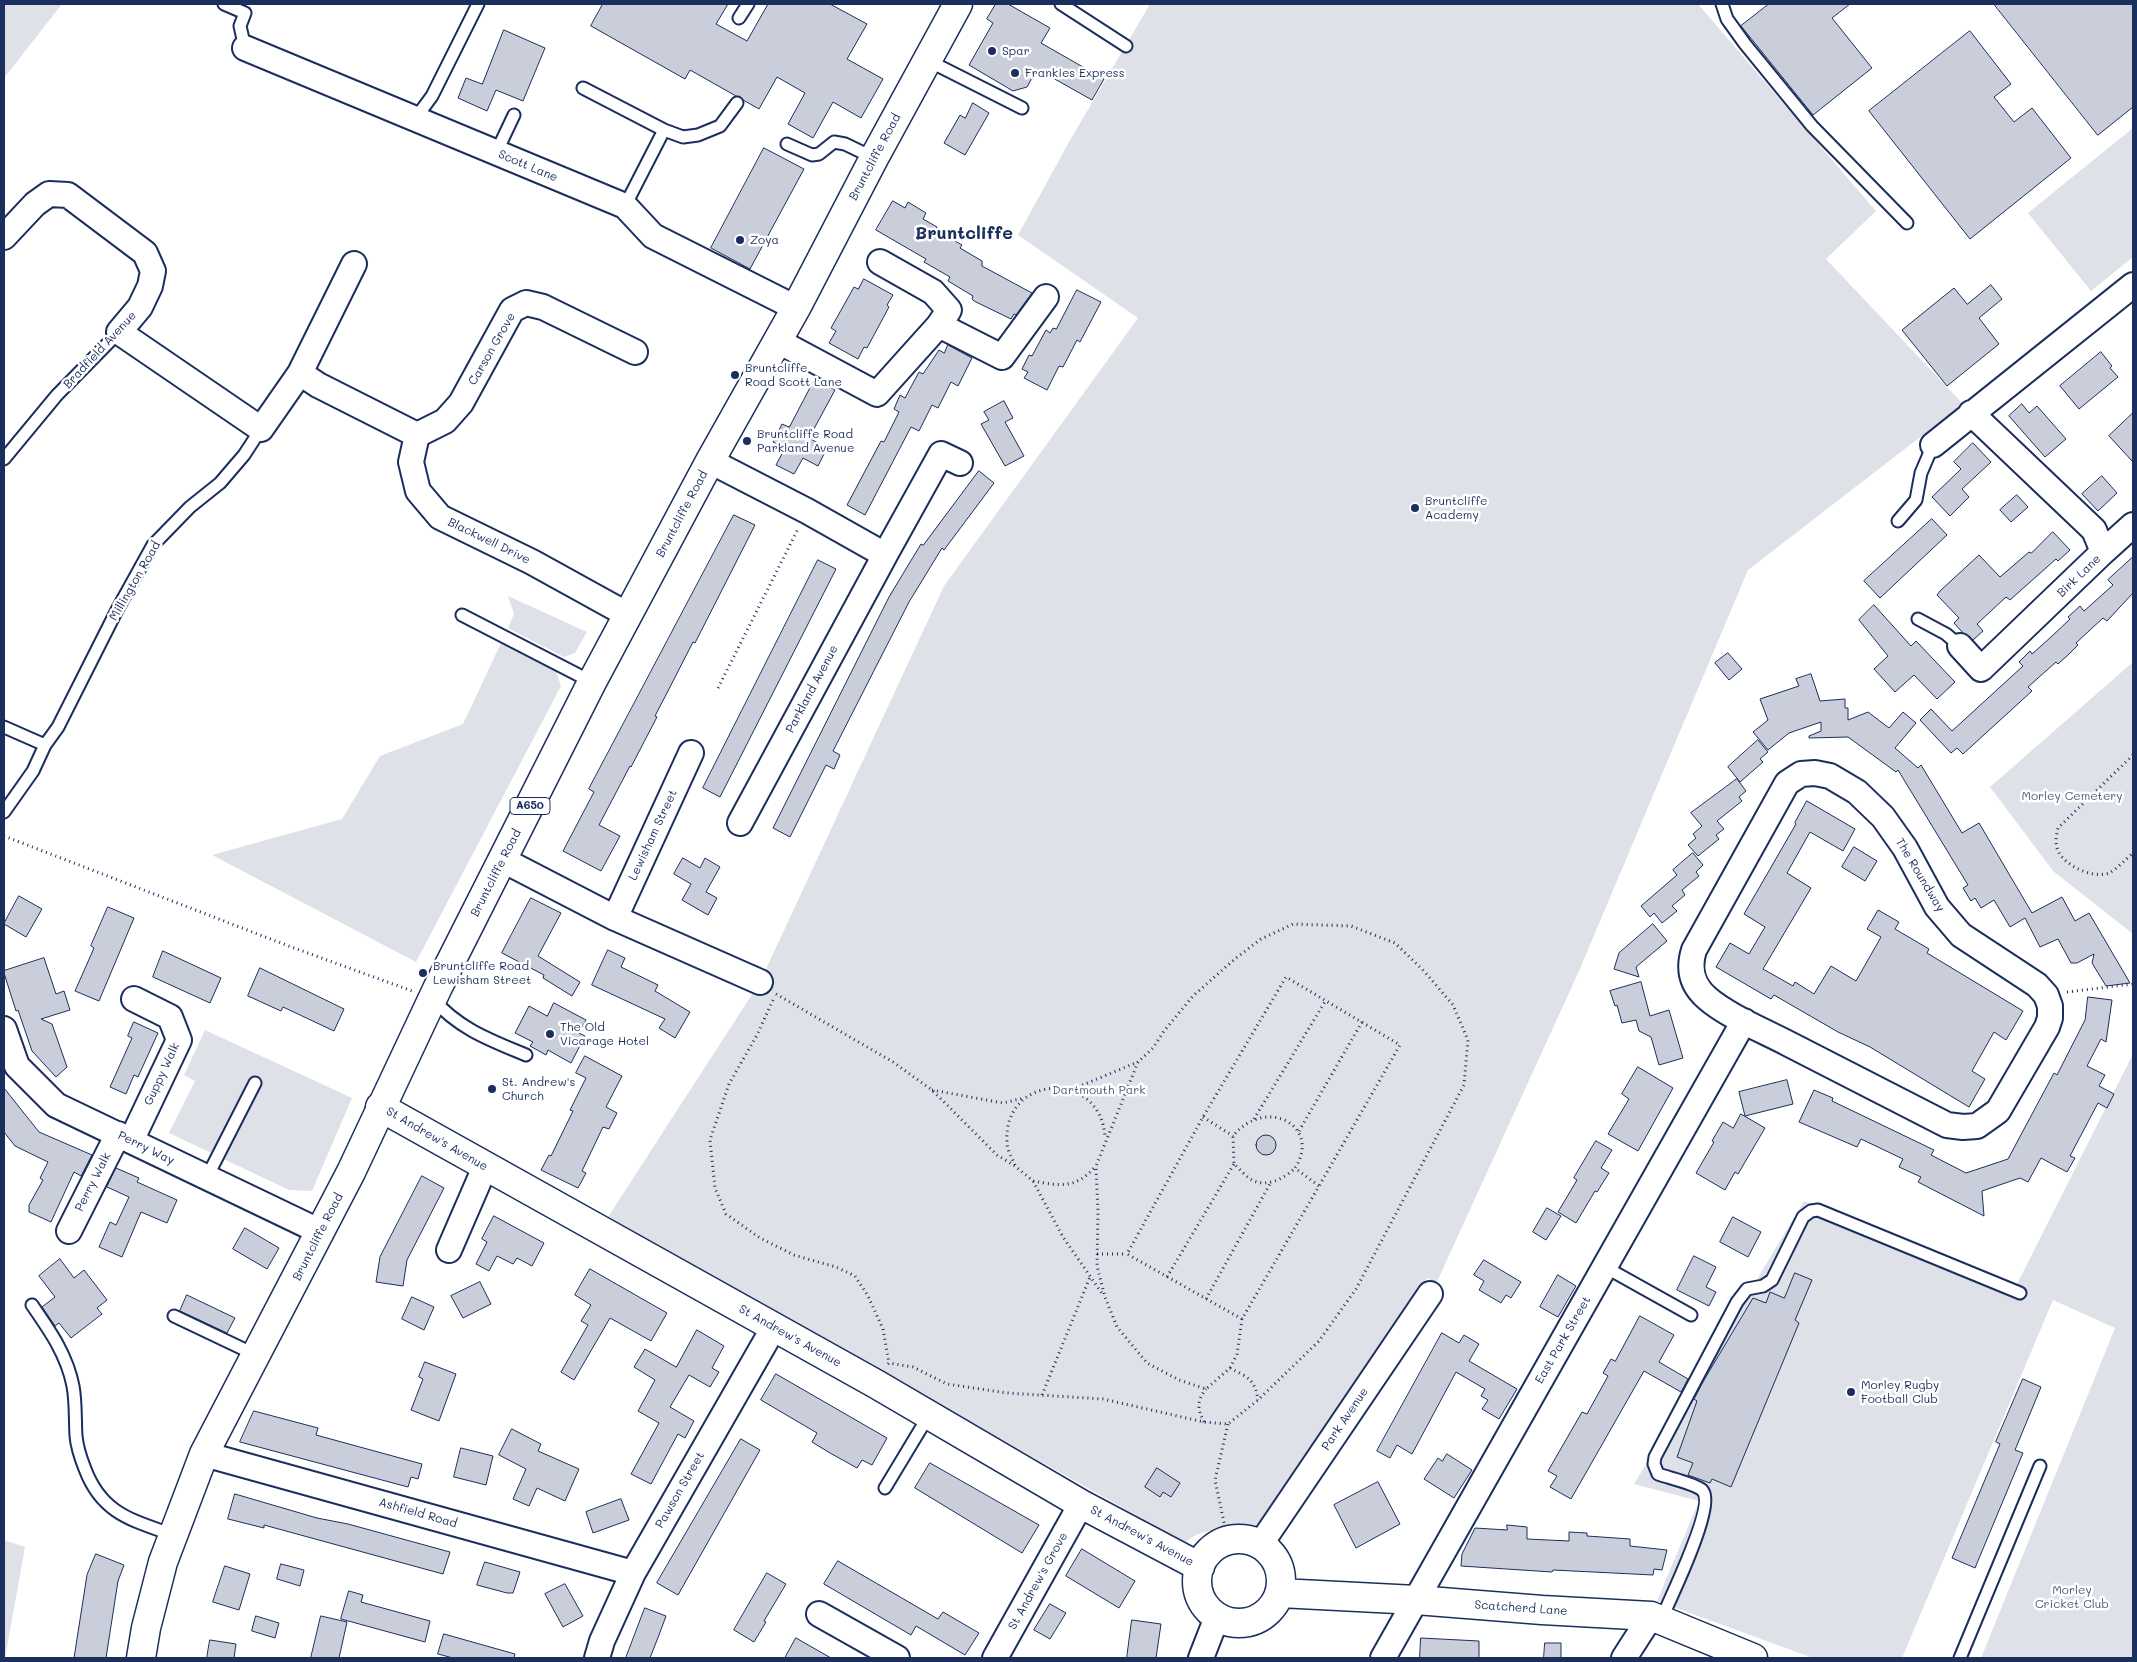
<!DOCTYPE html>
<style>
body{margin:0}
#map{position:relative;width:2137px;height:1662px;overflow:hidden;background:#fff;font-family:Mali,sans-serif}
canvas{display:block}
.frame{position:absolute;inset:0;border:5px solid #1b2f5e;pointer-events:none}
</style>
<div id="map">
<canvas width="2137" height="1662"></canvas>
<div class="frame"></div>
</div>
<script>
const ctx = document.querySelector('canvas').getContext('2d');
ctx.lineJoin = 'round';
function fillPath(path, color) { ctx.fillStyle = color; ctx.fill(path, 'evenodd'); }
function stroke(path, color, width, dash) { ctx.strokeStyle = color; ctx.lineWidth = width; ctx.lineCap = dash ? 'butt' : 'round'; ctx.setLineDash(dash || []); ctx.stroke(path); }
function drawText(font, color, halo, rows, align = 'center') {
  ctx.font = font + ' Mali,sans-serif'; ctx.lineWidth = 5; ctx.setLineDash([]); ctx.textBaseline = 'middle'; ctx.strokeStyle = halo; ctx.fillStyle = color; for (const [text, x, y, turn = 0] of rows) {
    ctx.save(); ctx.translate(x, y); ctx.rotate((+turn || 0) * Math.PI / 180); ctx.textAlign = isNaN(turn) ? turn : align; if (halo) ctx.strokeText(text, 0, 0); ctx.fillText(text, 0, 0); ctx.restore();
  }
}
fillPath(new Path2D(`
 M4,4H62L4,78Z
 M1150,4H1698L1876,211L1826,259L1963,404L1748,570L1579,971L1436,1284L1427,1278L1253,1532C1230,1529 1202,1526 1185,1543L608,1217L760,982L944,586L1138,318L1018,235L1069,142Z
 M2133,128V257L2091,291L2028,213Z
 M508,596L587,632L575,653L564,657L508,628L514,614Z
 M501,643L556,671L561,686L416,962L212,855L342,819L380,756L463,724Z
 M2133,662V934L2053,871L1990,787Z
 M205,1030L352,1098L312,1191L289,1190L169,1133L195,1081L184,1075Z
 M2133,1054V1658H1981L2115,1328L2053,1300L1902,1658H1813L1657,1601L1699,1501L1634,1484L1804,1201L2017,1284Z
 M4,1540L25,1547L5,1658H4Z`), '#dee1e7');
const building = new Path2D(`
 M603,4H728L716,24L747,41L768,4H830L867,24L847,59L883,79L861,118L833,102L813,138L788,124L805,93L777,77L759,109L690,70L685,79L591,26Z
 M996,4H1008L1050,28L1041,43L1104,79L1092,100L1037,69L1027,87L1013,91L969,65L993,23L987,19Z
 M1769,4H1850L1832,18L1872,68L1813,115L1741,26Z
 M1994,4H2133V107L2098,135Z
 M504,30L545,48L523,101L496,90L487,111L458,98L466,78L482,84Z
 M1970,31L2011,84L1994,97L2014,122L2032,108L2071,158L1970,239L1869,111Z
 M973,103L989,113L965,155L944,143L960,115L965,118Z
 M764,148L804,169L750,269L711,248Z
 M893,201L905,208L908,202L926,213L923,219L937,227L936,230L962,245L960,248L982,261V266L1032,293L1016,315L1014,314L1011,319L974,301L972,299L973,296L948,281L950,277L924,262L926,259L876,230Z
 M864,279L893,295L887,305L889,307L867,348L864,347L858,359L829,343L836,331L831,328L854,287L858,289Z
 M1991,285L2002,299L1979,318L1999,344L1947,386L1902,330L1954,288L1967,304Z
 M1077,290L1101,302L1080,342L1077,340L1063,367L1059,366L1047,390L1024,378L1028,372L1022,369L1029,355L1032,356L1046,330L1050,333L1053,328L1056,329Z
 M948,345L972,358L958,386L951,382L938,408L932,405L919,431L911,427L865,515L847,505L881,441L884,442L899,412L894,409L900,395L905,398L919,372L923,374L939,350L944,353Z
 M2101,352L2112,366L2110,368L2118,377L2079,409L2060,386Z
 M815,379L835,390L809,438L827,448L818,466L803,458L794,474L776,465L785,448L773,442L782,424L789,427Z
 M1004,401L1013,418L1005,422L1024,456L1005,466L981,424L989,420L984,412Z
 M2022,404L2029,413L2037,406L2066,439L2045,457L2009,416Z
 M2133,413V462L2109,436Z
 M1973,443L1991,462L1962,489L1969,497L1950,516L1932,497L1961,469L1954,462Z
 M979,471L994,483L944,550L942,548L909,602L833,751L840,755L834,769L826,765L790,837L773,828L889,597L921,544L923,545Z
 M2102,476L2117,493L2098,511L2082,494Z
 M2017,495L2028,507L2011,522L2000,510Z
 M734,515L755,525L695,643L693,642L669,689L655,716L657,717L631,767L630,766L599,825L620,836L601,871L563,851L594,792L589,789Z
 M1932,519L1947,535L1880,598L1864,581Z
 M2053,532L2070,550L2058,561L2056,559L2010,600L2006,597L1977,624L1983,631L1973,640L1963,633L1954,623L1959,618L1937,595L1940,591L1979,555L2000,577L2029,552L2031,553Z
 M2133,557V593L2107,621L2103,618L2076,643L2078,645L2068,655L2058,664L2056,662L2028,687L2032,691L1963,754L1957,748L1951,753L1920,720L1931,709L1952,731L2023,666L2019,662L2030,651L2032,654L2051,637L2070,619L2068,617L2080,606L2084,611L2113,585L2108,580Z
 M818,560L836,569L720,797L703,788Z
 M1874,605L1911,646L1916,641L1955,682L1937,699L1914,675L1895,692L1874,669L1888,656L1859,620Z
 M1728,653L1742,669L1729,680L1715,663Z
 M1811,674L1820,701L1845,699V708H1848V720L1868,712L1889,728L1903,712L1916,723L1895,748L1918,768L1921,765L1962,833L1979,823L2032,913L2062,897L2075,921L2089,913L2130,983L2106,986L2092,963L2094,954L2077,963H2071L2058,939L2040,947L2025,918L2010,927L1994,900L1981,908L1975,898L1971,901L1963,888L1968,885L1898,770L1896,772L1848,737L1809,738V736L1821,731V722L1789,733L1768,750L1753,732L1768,720L1760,699L1799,686L1796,679Z
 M1758,740L1768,752L1760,759L1763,762L1740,782L1728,767Z
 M1737,779L1746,791L1739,797L1742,801L1717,821L1724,829L1716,835L1719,839L1698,856L1688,845L1696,838L1693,834L1702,826L1691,813Z
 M1807,801L1855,829L1843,851L1810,832L1787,873L1811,888L1763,969L1793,986L1795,982L1814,994L1831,966L1856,981L1881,937L1867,929L1878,910L1899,922L1895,929L1929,949L1927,953L2023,1011L2006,1040L1994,1032L1972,1071L1985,1079L1969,1107L1870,1047L1838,1032L1774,995L1771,999L1716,967L1730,943L1749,954L1765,927L1744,914L1796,824L1795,823Z
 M1854,847L1877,861L1865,881L1842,867Z
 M1693,853L1703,865L1696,872L1699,876L1682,890L1685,895L1672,906L1677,911L1662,923L1654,913L1650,917L1641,906L1677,875L1673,870Z
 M683,858L700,868L705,858L720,867L706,892L717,898L708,915L682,900L691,884L674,874Z
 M19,896L42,909L26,937L4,924Z
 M531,898L561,913L538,956L580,982L572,996L543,978L544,975L502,953Z
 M108,907L134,918L99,1001L75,991L94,948L91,946Z
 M1653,924L1667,941L1636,967L1639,977L1614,969L1619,953Z
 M608,950L625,958L621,967L658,985L655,991L690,1012L675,1038L659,1028L665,1019L592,985Z
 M163,951L221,978L210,1003L153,977Z
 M44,958L56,994L64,991L70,1010L41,1019L52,1024L67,1067L56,1077L32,1051L18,1010L16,1011L4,973V971Z
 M260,968L344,1009L334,1031L283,1007L281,1011L248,996Z
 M1641,982L1650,1016L1669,1010L1683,1058L1659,1065L1651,1037L1639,1031L1636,1020L1622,1023L1617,1005L1615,1006L1610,991Z
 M2088,997L2112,1000L2106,1042L2101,1039L2087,1066L2105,1075L2099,1086L2114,1094L2107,1108L2098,1103L2070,1156L2075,1158L2067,1172L2041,1158L2028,1182L2020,1178L1982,1191L1984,1216L1918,1182L1921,1177L1899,1167L1903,1159L1861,1139L1857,1147L1799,1122L1814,1090L1833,1098L1832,1101L1934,1150L1931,1155L1966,1173L2008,1159L2054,1073L2057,1075L2085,1020Z
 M554,1003L586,1020L579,1033L585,1036L571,1063L548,1050L546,1055L530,1046L533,1042L515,1033L529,1006L547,1016Z
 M134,1022L158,1033L138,1077L134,1075L126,1094L110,1087L132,1038L128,1036Z
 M585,1056L622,1076L606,1107L617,1113L609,1129L603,1127L582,1171L586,1173L578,1188L541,1170L549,1155L551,1156L573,1111L570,1110L586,1078L576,1073Z
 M1638,1067L1673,1088L1638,1151L1608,1134L1629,1099L1622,1094Z
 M1787,1080L1793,1104L1745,1116L1739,1092Z
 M4,1088L39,1132L92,1155L81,1176L74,1172L51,1222L29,1212V1205L43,1180L40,1178L48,1162L15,1146L4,1132Z
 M1741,1114L1765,1128L1738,1174L1735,1172L1725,1190L1696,1173L1714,1142L1712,1141L1723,1122L1733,1128Z
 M1256 1145a10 10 0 1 1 20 0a10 10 0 1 1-20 0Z
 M1596,1141L1612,1150L1601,1168L1609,1173L1597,1192L1595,1191L1576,1223L1558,1212L1577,1180L1574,1178Z
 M116,1168L139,1178L137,1182L177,1200L167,1223L141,1212L122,1257L99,1247L110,1222L116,1225L129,1197L107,1187Z
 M422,1176L444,1188L407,1260L403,1286L376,1282L380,1257Z
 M1547,1208L1561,1216L1546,1240L1533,1232Z
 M494,1216L544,1243L532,1266L517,1258L513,1264L497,1256L489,1271L476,1264L487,1242L482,1239Z
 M1733,1217L1761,1232L1748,1257L1720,1242Z
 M245,1228L279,1248L267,1269L233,1249Z
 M1694,1256L1716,1267L1706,1287L1716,1292L1709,1306L1677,1290Z
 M60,1259L74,1278L84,1270L107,1300L97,1308L102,1314L71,1338L59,1323L55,1326L42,1307L55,1297L39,1276Z
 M1484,1260L1521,1282L1511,1298L1506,1295L1501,1303L1479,1290L1484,1281L1474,1275Z
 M590,1269L667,1313L651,1341L610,1318L574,1380L561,1372L588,1325L581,1321L591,1305L575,1295Z
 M1795,1273L1812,1280L1795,1320L1799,1323L1731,1487L1712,1479L1710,1483L1688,1475L1693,1463L1677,1457L1697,1401L1694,1399L1704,1380L1753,1298L1766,1303L1770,1292L1784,1298Z
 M1558,1275L1576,1286L1558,1317L1540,1307Z
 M480,1282L491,1304L463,1318L451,1296Z
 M187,1295L235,1318L227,1333L180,1311Z
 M412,1297L434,1307L424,1330L402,1319Z
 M1640,1316L1674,1335L1659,1362L1688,1379L1681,1392L1644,1371L1571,1499L1550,1487L1557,1476L1548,1471L1582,1412L1587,1414L1608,1376L1603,1373L1611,1359L1615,1361Z
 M697,1330L724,1346L712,1368L719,1372L710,1387L689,1375L670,1407L694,1421L685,1438L678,1434L651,1484L631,1474L659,1423L638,1411L655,1380L634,1367L645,1349L676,1367Z
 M1442,1333L1459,1343L1464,1335L1479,1344L1469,1361L1517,1389L1499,1419L1482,1409L1488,1400L1481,1396L1485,1389L1456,1372L1412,1454L1397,1445L1390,1458L1377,1451Z
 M425,1362L456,1374L439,1421L411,1410L423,1379L419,1377Z
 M776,1374L887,1438L872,1465L862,1460L857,1468L830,1453L812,1442L817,1433L761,1400Z
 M2023,1379L2041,1387L2015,1450L2023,1453L1975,1568L1952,1558L2000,1444L1996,1442Z
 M254,1411L318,1428L316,1435L422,1464L418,1479L411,1477L408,1487L240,1442Z
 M512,1429L541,1444L538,1451L579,1469L565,1501L537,1488L529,1506L513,1499L526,1469L499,1455Z
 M741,1439L760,1450L678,1595L657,1583Z
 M461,1448L493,1456L486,1485L454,1477Z
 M1447,1454L1472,1470L1454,1498L1424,1479L1438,1458L1442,1461Z
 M930,1463L1039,1525L1022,1553L915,1488Z
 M1157,1468L1180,1483L1171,1497L1163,1492L1160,1497L1145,1487Z
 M1378,1482L1400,1524L1356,1548L1334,1505Z
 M235,1494L317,1518L348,1524L450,1552L443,1574L264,1525V1528L228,1519Z
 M621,1499L629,1520L593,1533L586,1512Z
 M1507,1525L1527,1527V1539L1569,1541V1532L1587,1533V1536L1630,1539V1546L1667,1550L1662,1570L1654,1569L1653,1575L1553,1570L1552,1572L1461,1566L1462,1554L1475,1528L1507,1530Z
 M1082,1549L1135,1581L1119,1608L1066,1576Z
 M96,1554L124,1565L118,1581L106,1658H74L87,1575Z
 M838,1561L938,1619L943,1612L979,1633L965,1655L916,1626L911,1635L824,1584Z
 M485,1562L520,1572L513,1593H507L477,1585Z
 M281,1564L304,1570L300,1586L277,1579Z
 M225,1566L250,1574L239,1610L213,1602Z
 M767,1573L786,1584L764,1621L766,1622L754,1642L734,1630Z
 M565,1584L583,1616L563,1627L545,1594Z
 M349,1591L363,1595L361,1602L430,1621L425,1642L341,1619Z
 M1050,1604L1066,1613L1050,1639L1034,1630Z
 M645,1608L666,1616L659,1635L650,1658H626Z
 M256,1616L279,1623L275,1638L252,1631Z
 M321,1616L347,1622L339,1658H311Z
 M1132,1620L1161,1624L1156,1658H1127Z
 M444,1634L515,1654L514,1658H453L438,1654Z
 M796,1638L831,1658H785Z
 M1421,1638L1479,1641V1658H1420Z
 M210,1640L236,1644L234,1658H207Z
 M1545,1643H1561V1658H1544Z`);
fillPath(building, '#caceda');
stroke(building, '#1b2f5e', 1);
const lane = new Path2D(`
 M224,4L245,13L240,26L245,48
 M1061,4L1126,46
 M1722,4L1727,19L1745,44L1812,126L1907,223
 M739,18L748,4
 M927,60L1022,108
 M583,88L664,130L625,206
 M415,119L432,96L478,4
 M664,130L683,137L698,135L720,126L737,103
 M787,144L812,155L819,154L834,142L845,144L874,158
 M496,153L514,115
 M4,459L57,395L119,332
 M1898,521L1916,500L1921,473L1933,445
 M462,615L592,682
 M1918,619L1946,634L1960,646
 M4,727L45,745
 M4,812L33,771L45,745L58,727L117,610L153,545L190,507L220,483L244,455L261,429
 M433,999C459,1029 490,1040 526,1055
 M207,1177L255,1083
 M1605,1267L1691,1315
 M32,1305C50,1331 67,1355 73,1386C76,1402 75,1420 76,1436C77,1447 81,1459 85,1469C102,1514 132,1520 173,1535
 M174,1316L256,1355
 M885,1488L929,1415
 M1661,1620C1669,1601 1717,1504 1702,1490C1694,1483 1669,1478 1658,1474L1654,1464L1655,1457L1737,1302L1747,1289L1763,1286L1772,1280L1803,1217L1811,1211L1818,1210L2020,1293
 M1960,1658L2040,1466`);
const street = new Path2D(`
 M245,48L625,206L653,236L796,308
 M4,237L35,204L49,194L68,195L145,253L153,271L150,286L140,307L119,332L261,429L300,373L354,264
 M939,325L1002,357L1046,297
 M778,341L877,394L939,325L949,310L933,292L880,262
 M300,373L318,385L417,435
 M417,435L411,462L418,491L440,517L532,562L628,615
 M417,435L445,421L461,403L512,310L526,303L543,307L635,352
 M1933,445L2133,285
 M710,461L807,511L885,555L941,454L960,463
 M2103,552L2133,525
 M1960,646L1981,669L2103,552L2094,530L1971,413
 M1815,773L1830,776L1857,792L1883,817L1905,848L1937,907L1961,935L2037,985L2046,995L2050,1006V1018L2047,1027L1998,1111L1977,1126L1963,1127L1947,1125C1893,1097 1840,1070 1787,1043C1764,1031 1726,1015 1707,998C1692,985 1688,969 1694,950L1787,783L1801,774Z
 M740,823L885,555
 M503,860L615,918L760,982
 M615,918L691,753
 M4,1029L17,1066L56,1105L321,1232
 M131,1141L179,1040L170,1017L134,999
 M69,1231L118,1134
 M449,1250L485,1167
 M204,1454L633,1573
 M1260,1545L1430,1294
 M819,1614L897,1658
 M597,1658L602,1641L633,1573L774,1327
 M995,1658L1081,1504
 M1201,1658L1217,1617
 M1383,1658L1744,1021
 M1624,1658L1651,1616`);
const secondary = new Path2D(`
 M380,1107L876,1384L1081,1504L1200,1567
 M1197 1581a42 42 0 1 1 84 0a42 42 0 1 1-84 0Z
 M1280,1593L1416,1600L1542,1610L1651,1616L1753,1658`);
const primary = new Path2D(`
 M141,1658L146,1628L163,1562L204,1454L351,1172L438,987L592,682L710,461L796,308L874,158L958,4`);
stroke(lane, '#1b2f5e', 15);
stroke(street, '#1b2f5e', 28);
stroke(secondary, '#1b2f5e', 31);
stroke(primary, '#1b2f5e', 31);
stroke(new Path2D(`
 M718,688L798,529
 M2133,755L2058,828C2056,837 2055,843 2058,851C2065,866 2093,879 2109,873C2117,869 2126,859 2133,853
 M4,836L286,945L412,991
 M2067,992L2133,984
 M776,994L893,1062L932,1090L997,1155L1015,1166L1033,1181L1063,1237L1103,1295
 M773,1000L757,1035L729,1084L710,1140L715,1188L726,1214L760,1238L794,1255L836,1267L855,1276L868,1296L883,1329L889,1363
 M1073,1089L1138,1062
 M932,1090L1003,1103L1024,1098
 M1203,1117L1233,1136
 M1254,1119L1326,1000
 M1299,1131L1362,1022
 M1015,1165C1012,1158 1007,1150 1007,1143C1002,1073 1102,1069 1105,1138
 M1033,1181C1061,1186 1075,1189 1095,1167
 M1097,1254H1127
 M1167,1277L1234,1164
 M1206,1299L1271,1182
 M1242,1319L1127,1254L1203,1117L1286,977L1400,1045L1319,1186
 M888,1364L889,1363L913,1367L947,1384L1007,1393L1103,1399L1204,1422L1228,1424L1258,1400L1319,1341L1356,1289L1464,1085L1468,1040L1453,1005L1424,971L1395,943L1351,926L1293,924L1261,939L1236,958L1193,996L1164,1031L1153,1048L1138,1062L1096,1166L1098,1212L1097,1266L1105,1297L1117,1327L1147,1363L1179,1380L1206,1389L1230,1368C1247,1377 1255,1379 1258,1400
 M1230,1368L1237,1354L1242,1319L1319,1186L1295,1168C1322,1127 1267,1095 1233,1136L1234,1164C1240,1169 1246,1177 1252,1180C1267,1188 1285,1178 1295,1168
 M1042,1395L1090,1277
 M1204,1422C1197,1409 1197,1400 1206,1389
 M1212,1547L1226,1532L1215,1480L1228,1424`), '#1b2f5e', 3, [1, 4]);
stroke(lane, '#fff', 11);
stroke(street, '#fff', 24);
stroke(secondary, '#fff', 28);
stroke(primary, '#fff', 28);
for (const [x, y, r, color] of [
 [992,51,5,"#1b2f5e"],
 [1015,73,5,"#1b2f5e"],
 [740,240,5,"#1b2f5e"],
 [735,375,5,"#1b2f5e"],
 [747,441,5,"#1b2f5e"],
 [1415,508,5,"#1b2f5e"],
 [423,973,5,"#1b2f5e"],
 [550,1034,5,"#1b2f5e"],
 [492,1089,5,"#1b2f5e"],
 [1851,1392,5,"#1b2f5e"]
]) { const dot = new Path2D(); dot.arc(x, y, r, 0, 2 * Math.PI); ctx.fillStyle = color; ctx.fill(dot); stroke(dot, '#fff', 2); }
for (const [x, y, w] of [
 [530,806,40]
]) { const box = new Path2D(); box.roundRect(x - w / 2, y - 8.5, w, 17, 4); ctx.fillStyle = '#fff'; ctx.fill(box); stroke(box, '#1b2f5e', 1); }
drawText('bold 11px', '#1b2f5e', null, [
 ["A650",530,806]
]);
drawText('12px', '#1b2f5e', '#fff', [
 ["Spar",1002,51],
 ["Frankies Express",1025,73],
 ["Zoya",750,240],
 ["Bruntcliffe",745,368],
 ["Road Scott Lane",745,382],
 ["Bruntcliffe Road",757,434],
 ["Parkland Avenue",757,448],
 ["Bruntcliffe",1425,501],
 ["Academy",1425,515],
 ["Bruntcliffe Road",433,966],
 ["Lewisham Street",433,980],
 ["The Old",560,1027],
 ["Vicarage Hotel",560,1041],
 ["St. Andrew's",502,1082],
 ["Church",502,1096],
 ["Morley Rugby",1861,1385],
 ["Football Club",1861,1399]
], 'left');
drawText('12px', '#1b2f5e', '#fff', [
 ["Bruntcliffe Road",875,157,-62],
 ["Scott Lane",528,166,23],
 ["Carson Grove",492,349,-60],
 ["Bradfield Avenue",100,350,-47],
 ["Bruntcliffe Road",682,514,-62],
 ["Blackwell Drive",489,541,26],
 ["Birk Lane",2079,576,-44],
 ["Millington Road",135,581,-60],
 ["Parkland Avenue",812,689,-62],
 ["Lewisham Street",653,835,-65],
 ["Bruntcliffe Road",496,873,-63],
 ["The Roundway",1920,875,59],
 ["Guppy Walk",162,1074,-65],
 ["St Andrew's Avenue",437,1139,30],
 ["Perry Way",146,1148,26],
 ["Perry Walk",93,1182,-63],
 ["Bruntcliffe Road",318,1237,-63],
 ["St Andrew's Avenue",790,1336,29],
 ["East Park Street",1563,1340,-60],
 ["Park Avenue",1345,1419,-56],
 ["Pawson Street",680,1490,-60],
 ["Ashfield Road",418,1513,16],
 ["St Andrew's Avenue",1142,1536,28],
 ["St Andrew's Grove",1038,1581,-61],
 ["Scatcherd Lane",1521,1608,4]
]);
drawText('12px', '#4c5c80', '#fff', [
 ["Morley Cemetery",2072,796],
 ["Dartmouth Park",1099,1090],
 ["Morley",2072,1590],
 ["Cricket Club",2072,1604]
]);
drawText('bold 18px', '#1b2f5e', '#fff', [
 ["Bruntcliffe",964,233]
]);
</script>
